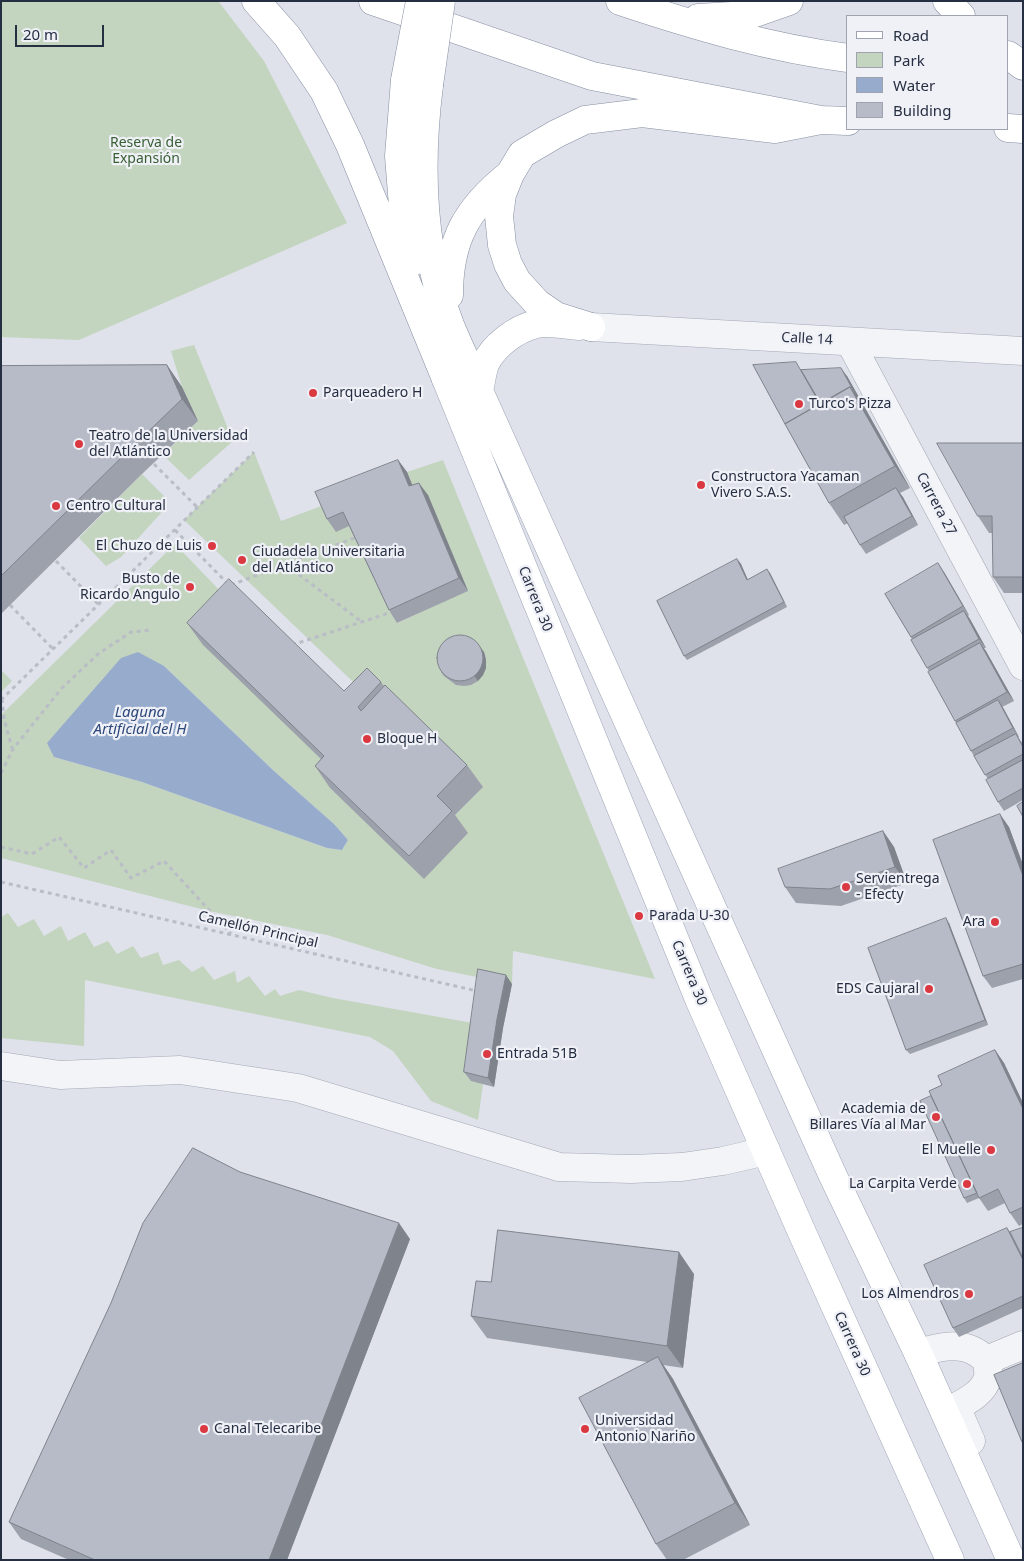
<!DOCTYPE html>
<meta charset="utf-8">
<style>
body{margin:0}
#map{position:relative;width:1024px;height:1561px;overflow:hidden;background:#dfe2ea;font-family:"Noto Sans",sans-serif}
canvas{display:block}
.frame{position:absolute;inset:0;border:2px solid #262e42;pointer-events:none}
.legend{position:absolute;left:846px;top:15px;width:162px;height:115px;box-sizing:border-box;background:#eff1f7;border:1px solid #9fa3af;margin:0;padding:6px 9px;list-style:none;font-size:15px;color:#262e42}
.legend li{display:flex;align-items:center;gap:10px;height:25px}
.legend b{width:25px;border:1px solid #9fa3af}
.scale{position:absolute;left:15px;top:25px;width:89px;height:22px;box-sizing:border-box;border:2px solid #262e42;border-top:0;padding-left:6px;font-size:15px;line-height:18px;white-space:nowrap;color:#262e42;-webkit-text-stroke:4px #eff1f7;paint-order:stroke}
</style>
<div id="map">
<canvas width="1024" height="1561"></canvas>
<div class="frame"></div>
<ul class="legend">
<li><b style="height:6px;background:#fff"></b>Road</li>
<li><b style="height:14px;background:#c3d4bf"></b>Park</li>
<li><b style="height:14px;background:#97accd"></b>Water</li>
<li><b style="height:14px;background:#b6bbc7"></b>Building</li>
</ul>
<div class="scale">20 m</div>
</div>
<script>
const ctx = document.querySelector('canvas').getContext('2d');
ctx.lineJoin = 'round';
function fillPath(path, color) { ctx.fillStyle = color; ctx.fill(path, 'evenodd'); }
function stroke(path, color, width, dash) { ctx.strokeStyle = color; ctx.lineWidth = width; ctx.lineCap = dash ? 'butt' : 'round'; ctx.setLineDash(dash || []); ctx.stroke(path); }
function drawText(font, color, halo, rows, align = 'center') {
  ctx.font = font + ' "Noto Sans",sans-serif'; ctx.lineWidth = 4.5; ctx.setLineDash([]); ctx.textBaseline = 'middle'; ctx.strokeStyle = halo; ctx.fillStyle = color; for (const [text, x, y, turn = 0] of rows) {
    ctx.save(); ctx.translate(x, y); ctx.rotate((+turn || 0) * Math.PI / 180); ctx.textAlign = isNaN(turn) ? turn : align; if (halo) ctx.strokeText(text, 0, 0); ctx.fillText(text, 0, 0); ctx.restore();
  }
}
fillPath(new Path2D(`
 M1,1L219,2L264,61L347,223L79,340L1,337Z
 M194,345L233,441L189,480L163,455L198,421L182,387L171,351Z
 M254,452L281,521L324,505L352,525L398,623L467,590L428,496L418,499L407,472L443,460L524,660L655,979L513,951L512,984L437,969L327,935L209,911L1,858V715L175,544L227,598L340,778L330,788L424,878L452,818L482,787L372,700L184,520ZM164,666L274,771L334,824L348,840L342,850L327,848L142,782L54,757Z
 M142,474L165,497L162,512L121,557L106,566L79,538Z
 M1,670L12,681L1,692Z
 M8,913L18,927L34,919L44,936L61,926L68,941L85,932L94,947L108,941L117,954L133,946L141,958L158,952L163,965L179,960L192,972L203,966L214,980L235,971L237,983L249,976L265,996L275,989L280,996L299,990L333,998L478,1024L471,1080L483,1084L478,1120L431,1101L393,1051L370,1037L85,980L84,1046L1,1038V917Z`), '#c3d4bf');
fillPath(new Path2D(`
 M138,652L164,666L274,771L334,824L348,840L342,850L327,848L142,782L54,757L47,743L121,658Z`), '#97accd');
const minor = new Path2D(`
 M591,327L1023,351
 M850,342L1023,666
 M1,1066L60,1075L180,1070L298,1088L559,1167L631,1169L682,1167L723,1161L766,1151
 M918,1353C936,1348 956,1342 974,1351C978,1353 983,1357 987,1360
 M987,1360L1023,1345
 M971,1441L956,1407C969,1400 984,1392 988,1377C989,1372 987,1365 987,1360`);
const major = new Path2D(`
 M579,326C567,325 547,321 536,324C516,329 494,345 485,364C482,372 481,383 479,391L833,1176L918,1353L1011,1560
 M446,379L699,999L804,1237L950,1560`);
const highway = new Path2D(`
 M256,1L287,36L324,91L350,145L446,379
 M373,1L592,76L821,120L848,121
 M620,1C695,26 770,48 848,58
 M947,1L961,16
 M698,18L749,15L789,1
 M1008,55L1023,66
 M405,80L399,156L405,231L412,262
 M429,85C419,165 421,249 450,325C459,347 470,369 479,391
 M1008,128L1023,129
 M449,295C449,239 467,208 510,174
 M591,327L556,316L537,303L517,281L508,264L502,245L499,216L502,194L510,174L522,154L556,134L585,120L642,113L775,129L821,120`);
stroke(minor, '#a4a8b4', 29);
stroke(major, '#9da5b6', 29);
stroke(highway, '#858ea2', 29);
stroke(new Path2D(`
 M154,464L198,508
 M175,530L229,585
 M56,561L99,605
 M286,565L362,622
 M231,585L357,537
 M10,605L53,649
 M292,645L392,612
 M2,699L4,719L12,748
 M1,700L254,452
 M1,773L13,749L61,689L98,654L131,632L150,630
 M1,847L32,854L59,837L84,868L111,850L131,878L164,861L231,934
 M1,882L477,991`), '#b9bdc5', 3, [4, 4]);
stroke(minor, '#f2f4f8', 28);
stroke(major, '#fff', 28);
stroke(highway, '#fff', 28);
const highwayBridge = new Path2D(`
 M405,80L420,1
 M429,85L441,1`);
stroke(highwayBridge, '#858ea2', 29, []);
stroke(highwayBridge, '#fff', 28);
fillPath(new Path2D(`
 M167,365L182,387L198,421L142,474L1,614V366Z
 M801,370L847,376L910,488L900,493L918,525L866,554L860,545L848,523L844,525L829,503L785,424Z
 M1023,443V593H1004L993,577V533H989L978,516Z
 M398,460L407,472L412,485L428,495L468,591L397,623L389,610L349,526L336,532L327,519Z
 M737,559L741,564L748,580L770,573L787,607L687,660L684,656Z
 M944,572L969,615L968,616L986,648H984L1014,701L1002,707L1019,737H1018L1023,744V800L1004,811L998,802L988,779L971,751L912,639L885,594Z
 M187,623L344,691L381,682L384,686L467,765L483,787L455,815L468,833L424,879L330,788L315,766L321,759L203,645Z
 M484,652L486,660V668L483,675L478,681L471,685L464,686L456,685L444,676L441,672Z
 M1009,827L1023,865V979L992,988L983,976Z
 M883,831L894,847L907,883L841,906L796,903L785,887Z
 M949,923L988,1025L910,1054L906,1050Z
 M512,984L503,1028L494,1087L471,1081L464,1072Z
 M995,1050L1004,1063L1023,1103V1224L1019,1226L1010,1213L1005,1203L988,1211L979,1198L967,1203L964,1198L931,1096L942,1085Z
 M240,1172L410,1239L287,1560H69L21,1539L9,1522Z
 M1007,1228L1010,1232L1023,1229V1308L959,1337L953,1328Z
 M694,1274L683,1368L663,1365L673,1379L750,1525L683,1560H667L656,1544L647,1362L487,1338L471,1316L491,1282Z`), '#9da1ab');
fillPath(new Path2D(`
 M167,365L182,387L198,421L182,399Z
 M841,368L847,376L910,488L895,466L850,387Z
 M398,460L407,472L418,499L409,486Z
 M419,483L428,495L468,591L459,578Z
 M896,488L903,497L918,525L912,516Z
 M737,559L741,564L750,585L747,580Z
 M938,563L944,572L969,615L963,606Z
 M767,569L770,573L787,607L784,602Z
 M964,611L970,619L986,648L979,639Z
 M980,643L986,651L1014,701L1007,692Z
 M481,648L484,652L486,660V668L483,675L478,681L475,677Z
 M998,700L1004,709L1019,737L1013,728Z
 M1000,814L1009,827L1023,865V876Z
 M883,831L894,847L907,883L895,867Z
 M946,918L949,923L988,1025L985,1020Z
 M506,975L512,984L503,1028L494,1087L488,1078L497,1019Z
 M995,1050L1004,1063L1023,1103V1109Z
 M399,1223L410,1239L287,1560H269Z
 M679,1252L694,1274L683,1368L667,1346Z
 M658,1357L673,1379L750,1525L735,1503Z`), '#7f838b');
const building = new Path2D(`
 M796,362L820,404L785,424L753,365Z
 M167,365L182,399L127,452L1,576V366Z
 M841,368L859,401L850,387L821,404L801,370Z
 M850,387L895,466L829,503L785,424Z
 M937,443H1023V577H993L992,516H978Z
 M398,460L409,486L419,483L459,578L389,610L343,512L327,519L315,492Z
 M896,488L912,516L860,545L844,517Z
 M737,559L747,580L767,569L784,602L684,656L657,601Z
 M938,563L963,606L911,637L885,594Z
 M229,579L344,691L367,668L381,682L358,707L361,711L385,685L467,765L437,796L452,811L409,856L315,766L324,756L187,623Z
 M964,611L979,639L927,668L911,640Z
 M437 658a23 23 0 1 1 46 0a23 23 0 1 1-46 0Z
 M980,643L1007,692L955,721L928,672Z
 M998,700L1013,728L971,751L956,723Z
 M1016,734L1023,747V754L985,775L974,756Z
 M1023,760V788L998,802L986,780Z
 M1023,802V817L1017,806Z
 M1000,814L1023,876V964L983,976L933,840Z
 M883,831L895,867L830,889L785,887L778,869Z
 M946,918L985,1020L906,1050L868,948Z
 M478,969L506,975L497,1019L488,1078L464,1072Z
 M995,1050L1023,1109V1207L1010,1213L998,1189L979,1198L929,1091L942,1085L938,1076Z
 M931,1096L977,1193L964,1198L920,1101Z
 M193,1148L240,1172L399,1223L269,1560H95L9,1522L111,1303L143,1223Z
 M1007,1228L1023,1260V1296L953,1328L924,1265Z
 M1022,1228L1023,1230V1258L1010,1232Z
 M498,1230L679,1252L667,1346L471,1316L476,1281L491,1282Z
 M658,1357L735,1503L656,1544L579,1398Z
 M1023,1363V1442H1022L994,1375Z`);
fillPath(building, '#b6bbc7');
stroke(building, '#7f838b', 1);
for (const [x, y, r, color] of [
 [313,393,5,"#da3942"],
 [799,404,5,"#da3942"],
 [79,444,5,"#da3942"],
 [701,485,5,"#da3942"],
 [56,506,5,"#da3942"],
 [212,546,5,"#da3942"],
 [242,560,5,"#da3942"],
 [190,587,5,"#da3942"],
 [367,739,5,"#da3942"],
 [846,887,5,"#da3942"],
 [639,916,5,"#da3942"],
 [995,922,5,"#da3942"],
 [929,989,5,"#da3942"],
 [487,1054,5,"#da3942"],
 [936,1117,5,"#da3942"],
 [991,1150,5,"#da3942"],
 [967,1184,5,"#da3942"],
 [969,1294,5,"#da3942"],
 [204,1429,5,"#da3942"],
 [585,1429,5,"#da3942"]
]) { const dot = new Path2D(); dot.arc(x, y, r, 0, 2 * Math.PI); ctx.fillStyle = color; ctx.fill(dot); stroke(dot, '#eff1f7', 2); }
drawText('14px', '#375f32', '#eff1f7', [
 ["Reserva de",146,143],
 ["Expansión",146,159]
]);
drawText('14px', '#262e42', '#eff1f7', [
 ["Calle 14",807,339,3],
 ["Carrera 27",936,504,62],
 ["Carrera 30",535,599,68],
 ["Camellón Principal",258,930,13],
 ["Carrera 30",689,973,67],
 ["Carrera 30",852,1344,66]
]);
drawText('14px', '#262e42', '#eff1f7', [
 ["Parqueadero H",323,393],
 ["Turco's Pizza",809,404],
 ["Teatro de la Universidad",89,436],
 ["del Atlántico",89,452],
 ["Constructora Yacaman",711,477],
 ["Vivero S.A.S.",711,493],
 ["Centro Cultural",66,506],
 ["El Chuzo de Luis",202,546,"right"],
 ["Ciudadela Universitaria",252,552],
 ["del Atlántico",252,568],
 ["Busto de",180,579,"right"],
 ["Ricardo Angulo",180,595,"right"],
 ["Bloque H",377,739],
 ["Servientrega",856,879],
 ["- Efecty",856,895],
 ["Parada U-30",649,916],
 ["Ara",985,922,"right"],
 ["EDS Caujaral",919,989,"right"],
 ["Entrada 51B",497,1054],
 ["Academia de",926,1109,"right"],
 ["Billares Vía al Mar",926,1125,"right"],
 ["El Muelle",981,1150,"right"],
 ["La Carpita Verde",957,1184,"right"],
 ["Los Almendros",959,1294,"right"],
 ["Universidad",595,1421],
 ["Antonio Nariño",595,1437],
 ["Canal Telecaribe",214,1429]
], 'left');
drawText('italic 15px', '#2d487a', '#eff1f7', [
 ["Laguna",140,713],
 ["Artificial del H",140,730]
]);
</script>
